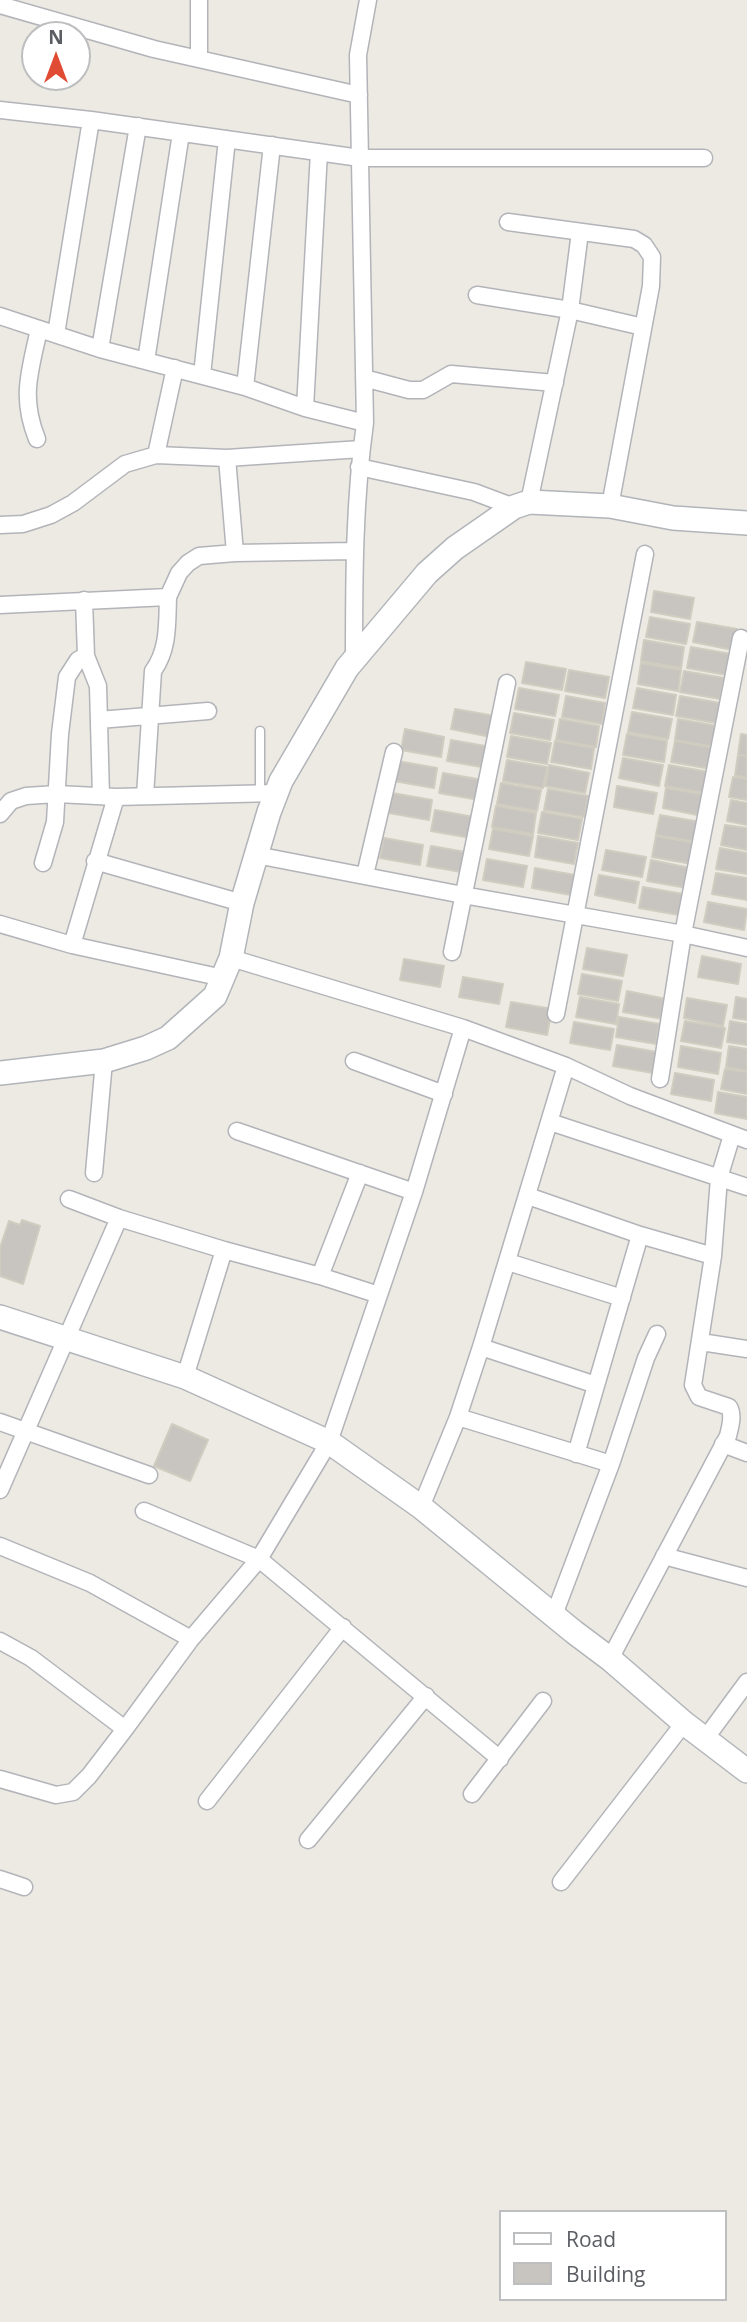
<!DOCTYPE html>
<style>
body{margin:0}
#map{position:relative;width:747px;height:2322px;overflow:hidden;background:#eceae2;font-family:"Open Sans",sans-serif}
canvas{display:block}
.legend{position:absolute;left:499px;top:2210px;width:228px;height:91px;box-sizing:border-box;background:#fff;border:2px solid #bdbec0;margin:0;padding:9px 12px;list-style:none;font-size:21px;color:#5a5d62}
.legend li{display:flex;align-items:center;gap:14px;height:35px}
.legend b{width:35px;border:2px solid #bdbec0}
.north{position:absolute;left:21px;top:21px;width:70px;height:70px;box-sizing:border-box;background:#fff;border:2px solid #bdbec0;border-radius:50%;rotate:0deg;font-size:19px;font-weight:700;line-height:28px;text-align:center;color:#5a5d62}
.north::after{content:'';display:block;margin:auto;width:24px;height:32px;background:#e04b34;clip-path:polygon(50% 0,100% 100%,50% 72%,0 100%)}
</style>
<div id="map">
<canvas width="747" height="2322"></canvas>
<ul class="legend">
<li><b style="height:9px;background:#fff"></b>Road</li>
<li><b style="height:19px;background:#c8c4bf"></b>Building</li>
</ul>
<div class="north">N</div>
</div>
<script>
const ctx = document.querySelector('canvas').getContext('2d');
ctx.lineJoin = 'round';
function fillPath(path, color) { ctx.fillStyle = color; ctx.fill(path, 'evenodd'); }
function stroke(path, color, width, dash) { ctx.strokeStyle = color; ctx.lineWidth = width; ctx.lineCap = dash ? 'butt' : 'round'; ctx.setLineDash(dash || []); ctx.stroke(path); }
const building = new Path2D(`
 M654,591L694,598L690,619L651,612Z
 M650,617L690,624L686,644L646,637Z
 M697,622L737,629L733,650L693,642Z
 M644,640L684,647L681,668L641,661Z
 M691,647L731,654L727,675L687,668Z
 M526,662L566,669L562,690L522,683Z
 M641,663L681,670L678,691L638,684Z
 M569,670L609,677L605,698L565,691Z
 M684,671L724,678L720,699L680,692Z
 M519,688L559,695L555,716L515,709Z
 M637,688L676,695L673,715L633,708Z
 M566,696L605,703L602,724L562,717Z
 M680,696L720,703L716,723L676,716Z
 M455,709L495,716L491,737L451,729Z
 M632,712L672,719L668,739L628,732Z
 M514,713L554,720L550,740L510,733Z
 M560,719L599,726L596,747L556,740Z
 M678,719L718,726L714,747L675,740Z
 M405,729L444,737L441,757L401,750Z
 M627,734L667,741L664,762L623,755Z
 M741,734L747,735V756L738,755Z
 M511,736L551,743L547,764L507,757Z
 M451,740L491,747L487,768L447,761Z
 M555,741L594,748L591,769L551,762Z
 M675,741L715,748L711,769L671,762Z
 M738,755L747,756V778L735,775Z
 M623,758L663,765L659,786L619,778Z
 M507,760L547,767L543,788L503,781Z
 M397,761L437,768L434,788L394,781Z
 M549,765L589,773L585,793L545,786Z
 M669,765L709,772L705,793L665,786Z
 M443,773L483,780L479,800L439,793Z
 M733,777L747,779V800L729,797Z
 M501,783L541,790L537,811L497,804Z
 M617,786L657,793L653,814L614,807Z
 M666,788L706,795L702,816L663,808Z
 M548,789L588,796L584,817L544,810Z
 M392,793L432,800L429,820L389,813Z
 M731,800L747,803V825L727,821Z
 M496,806L536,813L533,834L492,827Z
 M435,810L474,817L471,838L431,831Z
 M542,812L582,819L578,840L538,833Z
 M660,815L700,822L696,842L656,835Z
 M725,825L747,828V850L721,845Z
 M493,829L533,836L529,856L489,849Z
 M538,836L578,843L574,864L535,857Z
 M656,836L695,843L692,864L652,857Z
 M384,838L423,845L420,865L380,858Z
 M431,846L471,853L467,873L427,866Z
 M720,848L747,853V874L716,869Z
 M606,850L646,857L642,877L602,870Z
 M487,859L527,866L523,887L483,880Z
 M651,860L690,868L687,888L647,881Z
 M535,868L575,875L571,895L532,888Z
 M716,873L747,878V900L712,894Z
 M599,875L639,882L635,903L595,895Z
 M643,887L683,894L679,915L639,908Z
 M708,902L747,909L744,930L704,922Z
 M587,948L627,955L623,976L583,969Z
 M702,956L741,964L738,984L698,977Z
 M404,959L444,966L440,987L400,980Z
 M582,974L622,981L618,1001L578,994Z
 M463,977L503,984L499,1004L459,997Z
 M627,991L666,999L663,1019L623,1012Z
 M580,997L619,1004L616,1024L576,1017Z
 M736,997L747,999V1020L733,1018Z
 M687,998L727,1005L723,1026L684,1018Z
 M511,1002L552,1009L547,1035L506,1027Z
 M619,1017L659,1024L656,1044L616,1037Z
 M685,1021L725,1028L721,1048L681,1041Z
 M730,1021L747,1024V1045L727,1042Z
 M574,1022L614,1029L610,1050L570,1043Z
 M617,1045L657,1052L653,1073L613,1066Z
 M681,1046L721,1053L718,1074L678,1067Z
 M729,1046L747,1049V1071L726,1067Z
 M725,1069L747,1072V1094L721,1089Z
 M675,1073L714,1080L711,1101L671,1094Z
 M718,1092L747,1097V1119L715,1113Z
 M22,1220L40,1226L23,1284L0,1276V1248L9,1221L20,1225Z
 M172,1424L208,1440L190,1481L154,1466Z`);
fillPath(building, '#c8c4bf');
stroke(building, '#d0ccc0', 2);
const lane = new Path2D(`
 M260,731V793`);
const street = new Path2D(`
 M0,5L154,49L359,95
 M199,59V0
 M0,110L91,120L360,158H704
 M508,222L634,239L644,245L652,257L651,286L610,506
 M477,295L570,310L643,327
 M0,316L100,349L245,387L305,408L365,423
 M56,334L91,120
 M100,349L138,126
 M146,361L181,133
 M202,375L227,139
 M364,378L409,390H423L451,374L555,383
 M245,387L272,145
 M305,408L319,152
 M37,439C20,396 30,372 39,329
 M156,455L175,368
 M227,458L235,553
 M359,467L474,492L514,507
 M529,502L570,310L580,232
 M0,525L23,524L51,515L73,503L125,464L156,455L227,458L361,449
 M84,600L86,656L98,686L101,796
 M0,605L168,597L179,573L188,563L199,556L235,553L354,551
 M354,659C354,580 354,502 365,423L358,55L368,0
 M99,720L208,711
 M145,796L153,671C169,649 167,623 168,597
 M0,814L11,801L26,796L57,794L116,797L276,793
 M256,855L463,895L683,934L747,948
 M95,861L242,903
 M43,863L55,822L60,734L67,677L78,660L86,656
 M365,875L394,752
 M0,924L72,945L223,978
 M72,945L116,797
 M452,952L507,683
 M231,958L463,1028L566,1066L630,1096L747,1140
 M556,1014L645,554
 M354,1061L444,1094
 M660,1079L683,934L741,638
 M550,1122L747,1187
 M237,1131L414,1192
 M94,1173L104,1061
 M528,1196L640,1235L713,1256
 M69,1199L119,1218L224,1250
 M508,1262L622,1298
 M320,1276L360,1173
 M701,1342L747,1349
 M481,1347L596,1385
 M185,1377L224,1250L320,1276L379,1295
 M458,1417L611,1464L646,1358L657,1334
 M0,1422L149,1475
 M723,1444L747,1453
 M576,1454L640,1235
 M0,1490L119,1218
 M421,1507L458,1417L481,1347L566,1066
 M144,1511L259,1559L500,1759
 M0,1546L90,1583L191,1639
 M664,1556L747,1578
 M554,1615L611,1464
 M0,1641L31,1658L125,1729
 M610,1659L728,1436C730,1427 734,1416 729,1407L699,1397L693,1385L713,1256L719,1178L732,1135
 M705,1739L747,1682
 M0,1779L56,1795L73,1792L89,1776L125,1729L191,1639L259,1559L329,1442L414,1192L463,1028
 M472,1794L543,1701
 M207,1801L343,1627
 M308,1840L426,1696
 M0,1879L24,1887
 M561,1882L684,1723`);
const secondary = new Path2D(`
 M0,1073L104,1061L146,1048L168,1038L215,996L231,958L242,903L269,812L281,781L347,668L427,573L455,548L514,507L529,502L610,506L673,518L747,523
 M0,1317L185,1377L329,1442L421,1507L574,1632L610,1659L684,1723L747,1771`);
stroke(lane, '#b2b4b9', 11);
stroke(street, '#b2b4b9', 19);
stroke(secondary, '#b1b4b9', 26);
stroke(lane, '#fff', 8);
stroke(street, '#fff', 16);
stroke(secondary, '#fff', 23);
</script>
